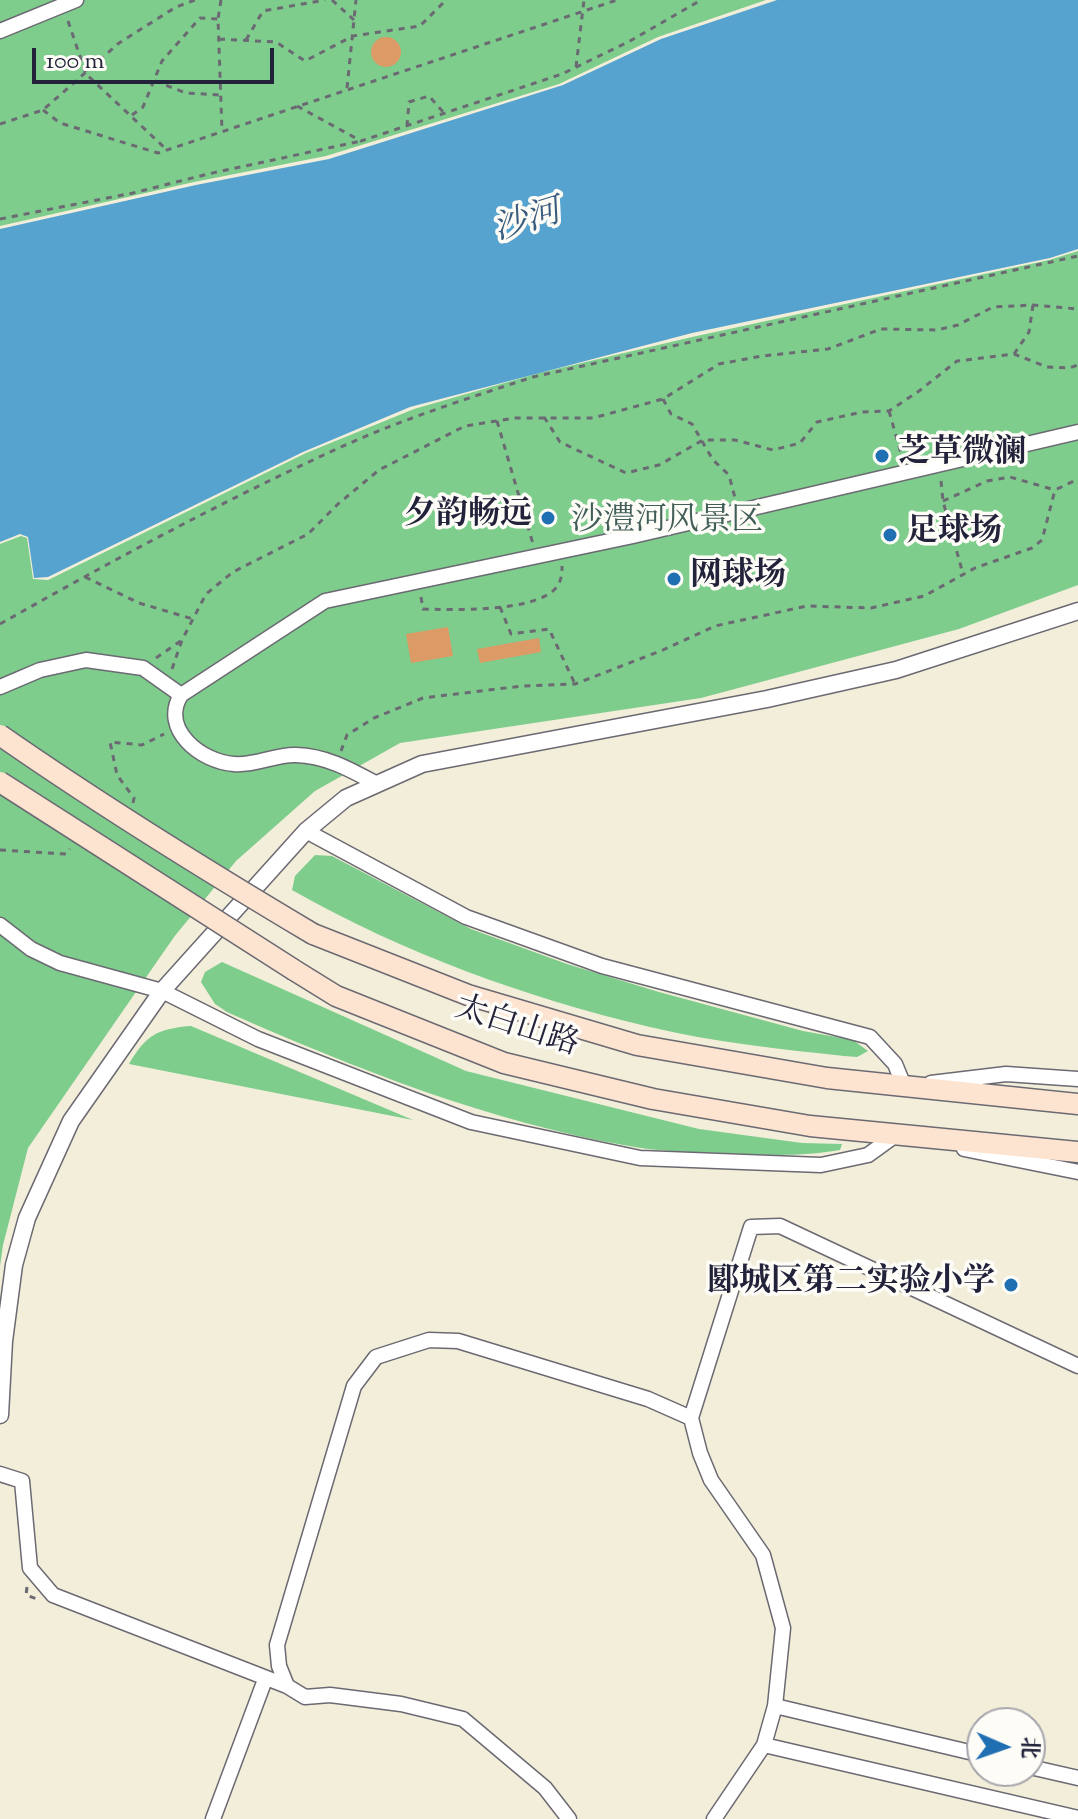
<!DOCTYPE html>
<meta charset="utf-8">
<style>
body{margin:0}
#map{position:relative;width:1078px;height:1819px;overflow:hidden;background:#f2eed9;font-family:"Sorts Mill Goudy","Noto Serif SC",serif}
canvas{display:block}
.north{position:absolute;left:966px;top:1707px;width:80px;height:80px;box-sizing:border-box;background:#fdfcf7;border:2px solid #a5a5ac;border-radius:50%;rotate:92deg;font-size:22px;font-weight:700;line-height:32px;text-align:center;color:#22223b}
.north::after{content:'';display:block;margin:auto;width:28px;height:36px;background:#1f6fb2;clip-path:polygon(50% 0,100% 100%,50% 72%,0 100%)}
.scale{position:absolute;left:32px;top:48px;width:242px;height:36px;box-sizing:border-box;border:4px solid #22223b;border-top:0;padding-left:10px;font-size:24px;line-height:28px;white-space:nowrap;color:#22223b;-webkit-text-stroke:6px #fdfcf7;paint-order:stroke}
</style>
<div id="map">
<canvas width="1078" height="1819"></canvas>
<div class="north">北</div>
<div class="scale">100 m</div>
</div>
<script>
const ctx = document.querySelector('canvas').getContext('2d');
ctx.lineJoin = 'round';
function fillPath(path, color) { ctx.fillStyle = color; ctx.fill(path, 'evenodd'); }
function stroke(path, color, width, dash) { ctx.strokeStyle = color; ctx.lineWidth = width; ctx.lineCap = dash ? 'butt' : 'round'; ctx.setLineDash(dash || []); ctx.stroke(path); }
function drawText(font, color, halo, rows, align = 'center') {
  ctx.font = font + ' "Sorts Mill Goudy","Noto Serif SC",serif'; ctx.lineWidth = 7; ctx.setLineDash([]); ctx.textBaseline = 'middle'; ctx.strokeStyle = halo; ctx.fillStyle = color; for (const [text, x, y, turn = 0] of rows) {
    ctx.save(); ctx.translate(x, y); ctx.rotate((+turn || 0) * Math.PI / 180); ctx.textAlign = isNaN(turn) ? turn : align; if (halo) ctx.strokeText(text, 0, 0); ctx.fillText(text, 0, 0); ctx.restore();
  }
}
fillPath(new Path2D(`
 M0,0H766L658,37L559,84L326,156L194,182L0,226Z
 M1078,251V585L959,629L701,698L400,743L315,791L236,861L174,937L28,1148L3,1245L0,1266V544L21,536L27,538L33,579L48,580L306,453L414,409L539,373L692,337L1049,260Z
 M315,855L332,856L471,929L567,964L659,992L803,1031L853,1040L868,1051L857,1057L844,1056C779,1049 713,1042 650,1027C524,997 405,954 292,890L295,876Z
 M222,962L466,1071L699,1129L802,1143L842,1144L840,1150C799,1157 766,1155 725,1153C694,1152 660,1152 629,1146C490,1122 356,1069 227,1012L215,1004L201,982L205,972Z
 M190,1026H191L413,1120L129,1064C146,1035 157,1029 190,1026Z`), '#7ecd8d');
fillPath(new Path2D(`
 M777,0H1078V249L1050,258L692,333L410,407L303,452L48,577L34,578L28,537L20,534L0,542V229L196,185L329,159L563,85L661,39Z`), '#57a3cf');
fillPath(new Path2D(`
 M371 52a15 15 0 1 1 30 0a15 15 0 1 1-30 0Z
 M448,627L453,656L411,663L406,634Z
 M539,638L541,652L480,663L477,649Z`), '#dc9a66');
const minor = new Path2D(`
 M0,31L76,0
 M0,687L40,670L86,660L143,668L181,695
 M377,784C351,770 327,756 296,755C276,754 255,766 234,764C201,762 160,729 181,695L325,601L633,536L1078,432
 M306,831L466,917L602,966L870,1037L895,1064L904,1086L910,1085
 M0,925L31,949L60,963L162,991L258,1039L471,1122L640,1158L821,1165L868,1155L897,1134
 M931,1083L1006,1074L1078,1079
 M964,1149L1078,1172
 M691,1418L751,1227L780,1226L1078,1366
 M0,1474L22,1481L30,1568L53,1595L287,1686
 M775,1706L982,1755
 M764,1745L1078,1818
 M1030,1767L1078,1778
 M213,1819L263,1685
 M569,1819L545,1788L463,1719L401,1704L330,1695L305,1697L287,1686L279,1666L277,1645L354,1386L376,1357L429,1340L458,1341L648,1399L691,1418L700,1453L711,1480L763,1555L783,1628L775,1706L764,1745L714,1819`);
const tertiary = new Path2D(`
 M0,1415L4,1341L14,1265L27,1218L71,1121L162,991L306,831L346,798L422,764L767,699L896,670L1078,611`);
const secondary = new Path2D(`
 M313,934L468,995L637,1045L827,1078L1078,1104
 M294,970L336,996L504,1063L653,1099L810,1126L1078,1152`);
stroke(minor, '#6b6972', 17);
stroke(tertiary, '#6b6972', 19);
stroke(secondary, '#6b6972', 23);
stroke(new Path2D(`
 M221,0L218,19L222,131
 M332,0L354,20
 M68,21L86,74L167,150
 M219,39L276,42L305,61L353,36L420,26L446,0
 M246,40L263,11L325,0
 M576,67L584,0
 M155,81L186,93L220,95
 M347,88L356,0
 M297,106L361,141L562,74L630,41L701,0
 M43,110L60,123L158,153L617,0
 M132,115L143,107L162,61L200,18L218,19
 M0,124L43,110L119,43L176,7L195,0
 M407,126L409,102L429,96L444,113
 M0,219L133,193L208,174L361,141
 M1014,354L1029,332L1033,305
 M663,399L671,414L692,424L713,460L729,475L735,498
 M889,411L902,457
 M544,417L560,442L626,473L659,465L703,440H735L773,450L800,443L817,422L862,412L889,411L919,391L957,361L1014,354L1047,367L1069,368L1078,365
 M497,421L533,544
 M941,481L943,501L963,574
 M943,501L987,481L1010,477L1055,490
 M85,577L139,603L193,619
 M421,597L423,609C455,610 530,612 554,590C561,583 562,576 562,566
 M500,607L511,634L549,629L575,684
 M0,624C115,559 230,497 350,443C409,417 472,397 533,377L1078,256
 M156,658L182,640
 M172,669L182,640L206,594L233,572L308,534L338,504L379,470L465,426L515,418H593L663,399L719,364L762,356L828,349L881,329L937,330L958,325L993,307L1033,305L1078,309
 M341,751L347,735L374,718L423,698L522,686L575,684L663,650L715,626L807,606L871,608L924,596L975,568L1032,548L1042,540L1055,490L1078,479
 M133,803L134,798L117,775L110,742L142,745L164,734
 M0,850L66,854L70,849
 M27,1587L26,1595L37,1599`), '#6b6972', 3, [6, 6]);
stroke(minor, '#fff', 14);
stroke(tertiary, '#fff', 16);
stroke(secondary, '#fde4d1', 20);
const secondaryBridge = new Path2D(`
 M0,735C102,806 207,871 313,934
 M0,782L294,970`);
stroke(secondaryBridge, '#6b6972', 23, []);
stroke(secondaryBridge, '#fde4d1', 20);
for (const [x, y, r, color] of [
 [882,456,8,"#1f6fb2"],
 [548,518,8,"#1f6fb2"],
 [890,535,8,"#1f6fb2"],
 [674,579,8,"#1f6fb2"],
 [1011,1285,8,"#1f6fb2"]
]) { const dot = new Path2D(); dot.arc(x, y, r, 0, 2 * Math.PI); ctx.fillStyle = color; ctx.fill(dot); stroke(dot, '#fdfcf7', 3); }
drawText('bold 32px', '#22223b', '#fdfcf7', [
 ["芝草微澜",898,456],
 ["夕韵畅远",532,518,"right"],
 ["足球场",906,535],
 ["网球场",690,579],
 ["郾城区第二实验小学",995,1285,"right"]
], 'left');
drawText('32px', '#425e58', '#fdfcf7', [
 ["沙澧河风景区",667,524]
]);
drawText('32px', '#22223b', '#fdfcf7', [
 ["太白山路",516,1029,18]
]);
drawText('italic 34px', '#3a5c7e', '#fdfcf7', [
 ["沙河",528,224,-17]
]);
</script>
